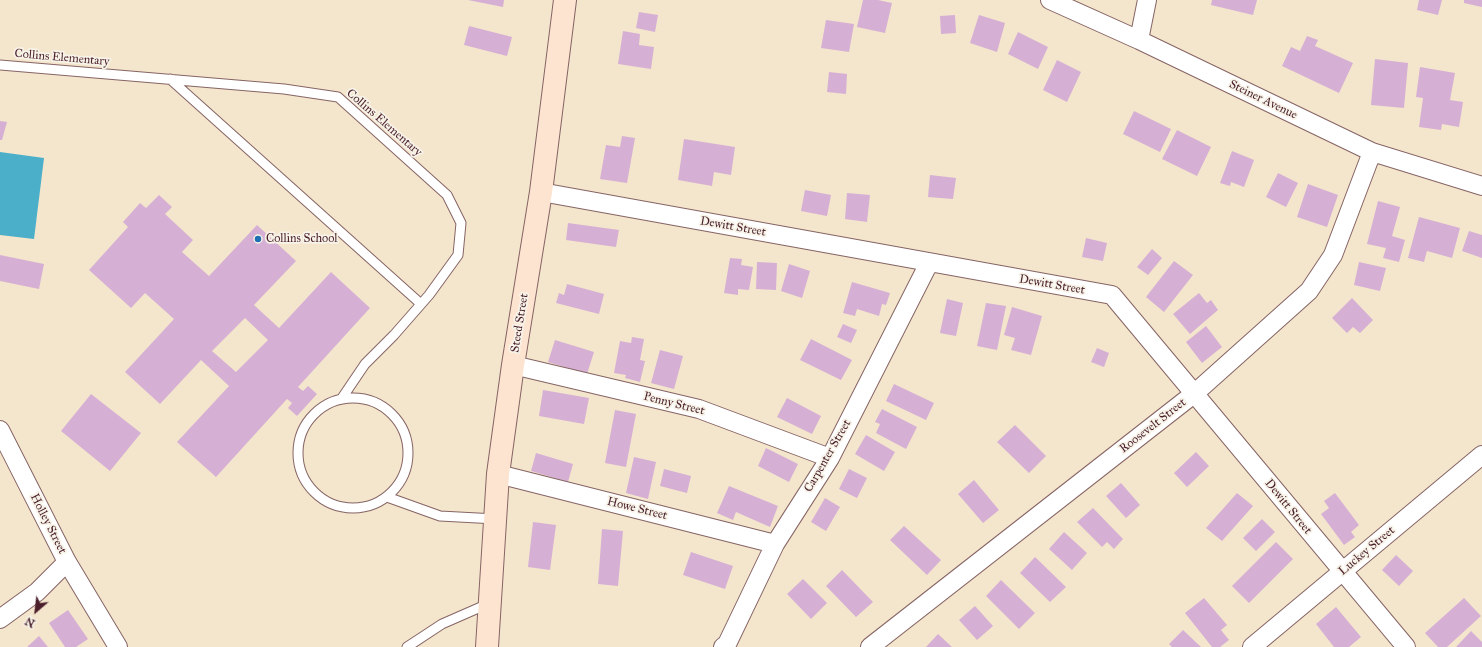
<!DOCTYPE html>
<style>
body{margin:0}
#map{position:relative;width:1482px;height:647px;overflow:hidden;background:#f4e5cd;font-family:"IM FELL Great Primer",serif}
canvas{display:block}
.north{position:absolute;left:16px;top:591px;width:40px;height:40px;-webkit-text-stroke:3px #f7f3e8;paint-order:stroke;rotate:208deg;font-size:11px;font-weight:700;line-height:16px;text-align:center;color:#4a1f2b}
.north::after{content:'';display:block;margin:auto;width:14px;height:18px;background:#4a1f2b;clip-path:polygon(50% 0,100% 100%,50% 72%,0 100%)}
</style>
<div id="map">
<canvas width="1482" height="647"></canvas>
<div class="north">N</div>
</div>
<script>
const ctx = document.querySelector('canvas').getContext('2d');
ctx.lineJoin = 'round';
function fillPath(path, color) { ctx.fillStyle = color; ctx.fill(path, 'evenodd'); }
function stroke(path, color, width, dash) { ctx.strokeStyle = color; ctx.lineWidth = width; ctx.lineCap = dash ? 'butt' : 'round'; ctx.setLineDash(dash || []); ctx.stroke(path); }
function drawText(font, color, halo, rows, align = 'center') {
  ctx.font = font + ' "IM FELL Great Primer",serif'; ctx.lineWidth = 3.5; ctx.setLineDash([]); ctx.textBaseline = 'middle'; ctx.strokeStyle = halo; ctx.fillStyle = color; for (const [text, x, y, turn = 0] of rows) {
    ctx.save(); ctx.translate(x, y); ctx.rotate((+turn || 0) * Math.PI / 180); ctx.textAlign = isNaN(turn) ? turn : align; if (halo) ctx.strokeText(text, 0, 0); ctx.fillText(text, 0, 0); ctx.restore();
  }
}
fillPath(new Path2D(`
 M0,152L44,158L34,239L0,235Z`), '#4bafca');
fillPath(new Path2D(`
 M468,0H504L503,7Z
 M863,0H878L892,3L885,33L857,27Z
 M1212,0H1257L1253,15L1211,5Z
 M1419,0H1442L1438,15L1417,10Z
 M1464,0H1482V7L1464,3Z
 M639,12L658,15L655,32L636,28Z
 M955,15L956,33L941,34L940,16Z
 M979,15L1005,23L997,52L970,43Z
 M826,20L854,24L849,52L821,48Z
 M469,26L512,37L507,56L464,45Z
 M623,31L640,34L639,45L654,47L651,69L618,64Z
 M1018,32L1048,47L1038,69L1008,54Z
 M1307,36L1318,40L1315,46L1353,63L1339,93L1282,66L1291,47L1300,51Z
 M1375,59L1408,63L1404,108L1371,105Z
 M1057,60L1081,72L1067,102L1043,90Z
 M1420,67L1455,73L1450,100L1463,102L1459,127L1442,124L1441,130L1419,127L1423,98L1416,97Z
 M829,72L847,74L846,94L827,92Z
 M1134,111L1171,129L1160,152L1123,134Z
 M0,121L7,122L2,140H0Z
 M1177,130L1211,147L1197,176L1162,159Z
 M622,136L635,138L627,183L600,179L606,145L620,147Z
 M684,139L735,147L731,175L714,172L712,186L678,180Z
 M1232,151L1254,160L1244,187L1231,182L1230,186L1220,183Z
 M1278,173L1298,183L1286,207L1266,197Z
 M930,175L956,178L953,199L928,197Z
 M1308,184L1338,195L1327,227L1297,217Z
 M805,190L831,195L827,216L801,211Z
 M847,193L870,195L867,222L845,219Z
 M159,195L172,207L165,214L193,240L182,252L209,276L257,225L296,261L254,305L279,328L331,272L370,308L298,387L303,391L308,386L317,394L297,416L288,408L292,403L287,399L216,477L177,442L229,386L201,360L160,404L125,372L174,319L145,293L131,308L89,270L128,227L123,222L140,203L146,208ZM245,318L268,340L236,372L212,351Z
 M1378,201L1400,207L1392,236L1405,240L1399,262L1383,258L1386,248L1367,244Z
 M1419,217L1460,228L1452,258L1427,251L1424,262L1408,258Z
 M568,223L619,230L616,247L566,240Z
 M1469,231L1482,235V258L1462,251Z
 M1086,238L1107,243L1103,261L1082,257Z
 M1152,249L1162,258L1148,275L1137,267Z
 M0,255L44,264L39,289L0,281Z
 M730,258L742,259L741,265L753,267L749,290L738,289V295L724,293Z
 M1174,261L1193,275L1164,312L1146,297Z
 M757,262L777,263L776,290L756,289Z
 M1359,262L1386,268L1380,291L1354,285Z
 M789,264L810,271L802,298L781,291Z
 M852,282L890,293L886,305L882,304L879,316L857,309L855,316L843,313Z
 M567,284L604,294L599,314L556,303L559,293L564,295Z
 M1199,293L1207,303L1211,300L1218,310L1190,334L1173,314Z
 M1352,298L1373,320L1360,333L1353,327L1347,333L1332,318Z
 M947,299L963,303L956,336L940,333Z
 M986,303L1006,306L997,350L977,346Z
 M1012,307L1042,316L1031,355L1011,350L1015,338L1004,335Z
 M843,324L857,330L851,343L837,337Z
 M1206,326L1222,347L1202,363L1186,342Z
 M632,337L644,339L640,360L645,361L640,382L625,378L626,375L614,373L620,341L631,343Z
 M811,339L852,360L841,380L800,360Z
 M555,340L594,352L587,374L548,362Z
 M1097,348L1109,353L1104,367L1091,362Z
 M660,350L683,356L674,389L651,383Z
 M894,384L934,403L926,420L886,401Z
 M543,390L589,398L584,424L539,416Z
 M91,394L141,433L110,471L61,431Z
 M787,398L821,416L812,434L777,417Z
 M882,409L917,427L906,449L876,433L880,424L875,422Z
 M615,410L636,414L626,467L605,463Z
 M1015,425L1046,456L1029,473L997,442Z
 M866,435L895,452L884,471L855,454Z
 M766,448L798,464L789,482L758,466Z
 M1196,452L1209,466L1187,487L1174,473Z
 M536,453L573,464L568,482L531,471Z
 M634,457L656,462L648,499L626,493Z
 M664,469L691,476L687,493L660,486Z
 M849,469L867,478L857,498L839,489Z
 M974,480L999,510L983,523L958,494Z
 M1121,483L1140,505L1126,518L1106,496Z
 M729,486L778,506L770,527L736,512L733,520L717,513Z
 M1237,493L1253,506L1222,541L1206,528Z
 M1335,493L1359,525L1351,532L1355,537L1344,545L1321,514L1329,508L1324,501Z
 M825,498L840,507L826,531L811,522Z
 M1093,508L1123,539L1114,549L1107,542L1102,547L1077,522Z
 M1262,519L1275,532L1256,551L1243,538Z
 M533,522L556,525L550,570L528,567Z
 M904,526L941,560L927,575L890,540Z
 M602,529L623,531L618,586L598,584Z
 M1064,532L1087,553L1072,570L1049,549Z
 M1276,542L1293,559L1249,603L1232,586Z
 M691,552L733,566L725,589L683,575Z
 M1396,555L1413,571L1399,586L1382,570Z
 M1035,557L1066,587L1050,602L1020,573Z
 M842,570L873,602L856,617L826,586Z
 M803,579L827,603L811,619L787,594Z
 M1001,580L1035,613L1019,629L986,596Z
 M1204,598L1227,625L1221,630L1229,640L1220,647H1212L1185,613Z
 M1464,598L1481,616L1447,647H1438L1425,633Z
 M975,606L993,626L977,640L959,620Z
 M1336,607L1361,637L1349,647H1334L1316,624Z
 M68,610L88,639L76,647H65L49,623Z
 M1183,630L1201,647H1172L1169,644Z
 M1471,631L1482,642V647H1456Z
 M938,634L952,647H926Z
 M39,636L48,647H27Z`), '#d6b0d4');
const lane = new Path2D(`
 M0,65L284,89L338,97L447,195L461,223L458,255L429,295L394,335L365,364L342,398
 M170,79L421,304
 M298 453a55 55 0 1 1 110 0a55 55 0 1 1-110 0Z
 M387,497L440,516L496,519
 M407,647L442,624L490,603`);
const street = new Path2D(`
 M1050,0L1139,40L1372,152L1482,186
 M1139,40L1147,0
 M541,192L1112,295L1406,647
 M513,365L699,409L830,458
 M0,430L67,562L118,647
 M498,474L775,544
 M0,619L37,592L67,562
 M723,647L727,644L775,544L830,458L929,263
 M870,647L1195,393L1309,291L1333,255L1372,152
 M1252,647L1482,455`);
const secondary = new Path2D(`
 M487,647L498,474L513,365L541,192L565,0`);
stroke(lane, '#866464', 11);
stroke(street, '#866464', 20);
stroke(secondary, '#866464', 24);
stroke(lane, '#fff', 9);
stroke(street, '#fff', 18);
stroke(secondary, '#fde4d0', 22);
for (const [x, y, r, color] of [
 [258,239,4,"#1f6fb2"]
]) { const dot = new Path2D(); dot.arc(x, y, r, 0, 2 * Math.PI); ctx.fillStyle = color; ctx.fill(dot); stroke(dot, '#f7f3e8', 1.5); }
drawText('12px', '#4a1f2b', '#f7f3e8', [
 ["Collins Elementary",62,58,5],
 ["Steiner Avenue",1263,100,26],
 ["Collins Elementary",384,123,41],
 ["Dewitt Street",733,227,10],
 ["Dewitt Street",1052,285,10],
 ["Steed Street",520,323,-81],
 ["Penny Street",674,404,14],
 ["Roosevelt Street",1153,426,-38],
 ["Carpenter Street",828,456,-60],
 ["Dewitt Street",1288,507,51],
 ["Howe Street",637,509,14],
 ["Holley Street",48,524,63],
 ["Luckey Street",1367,551,-40]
]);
drawText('12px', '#4a1f2b', '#f7f3e8', [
 ["Collins School",266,239]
], 'left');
</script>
